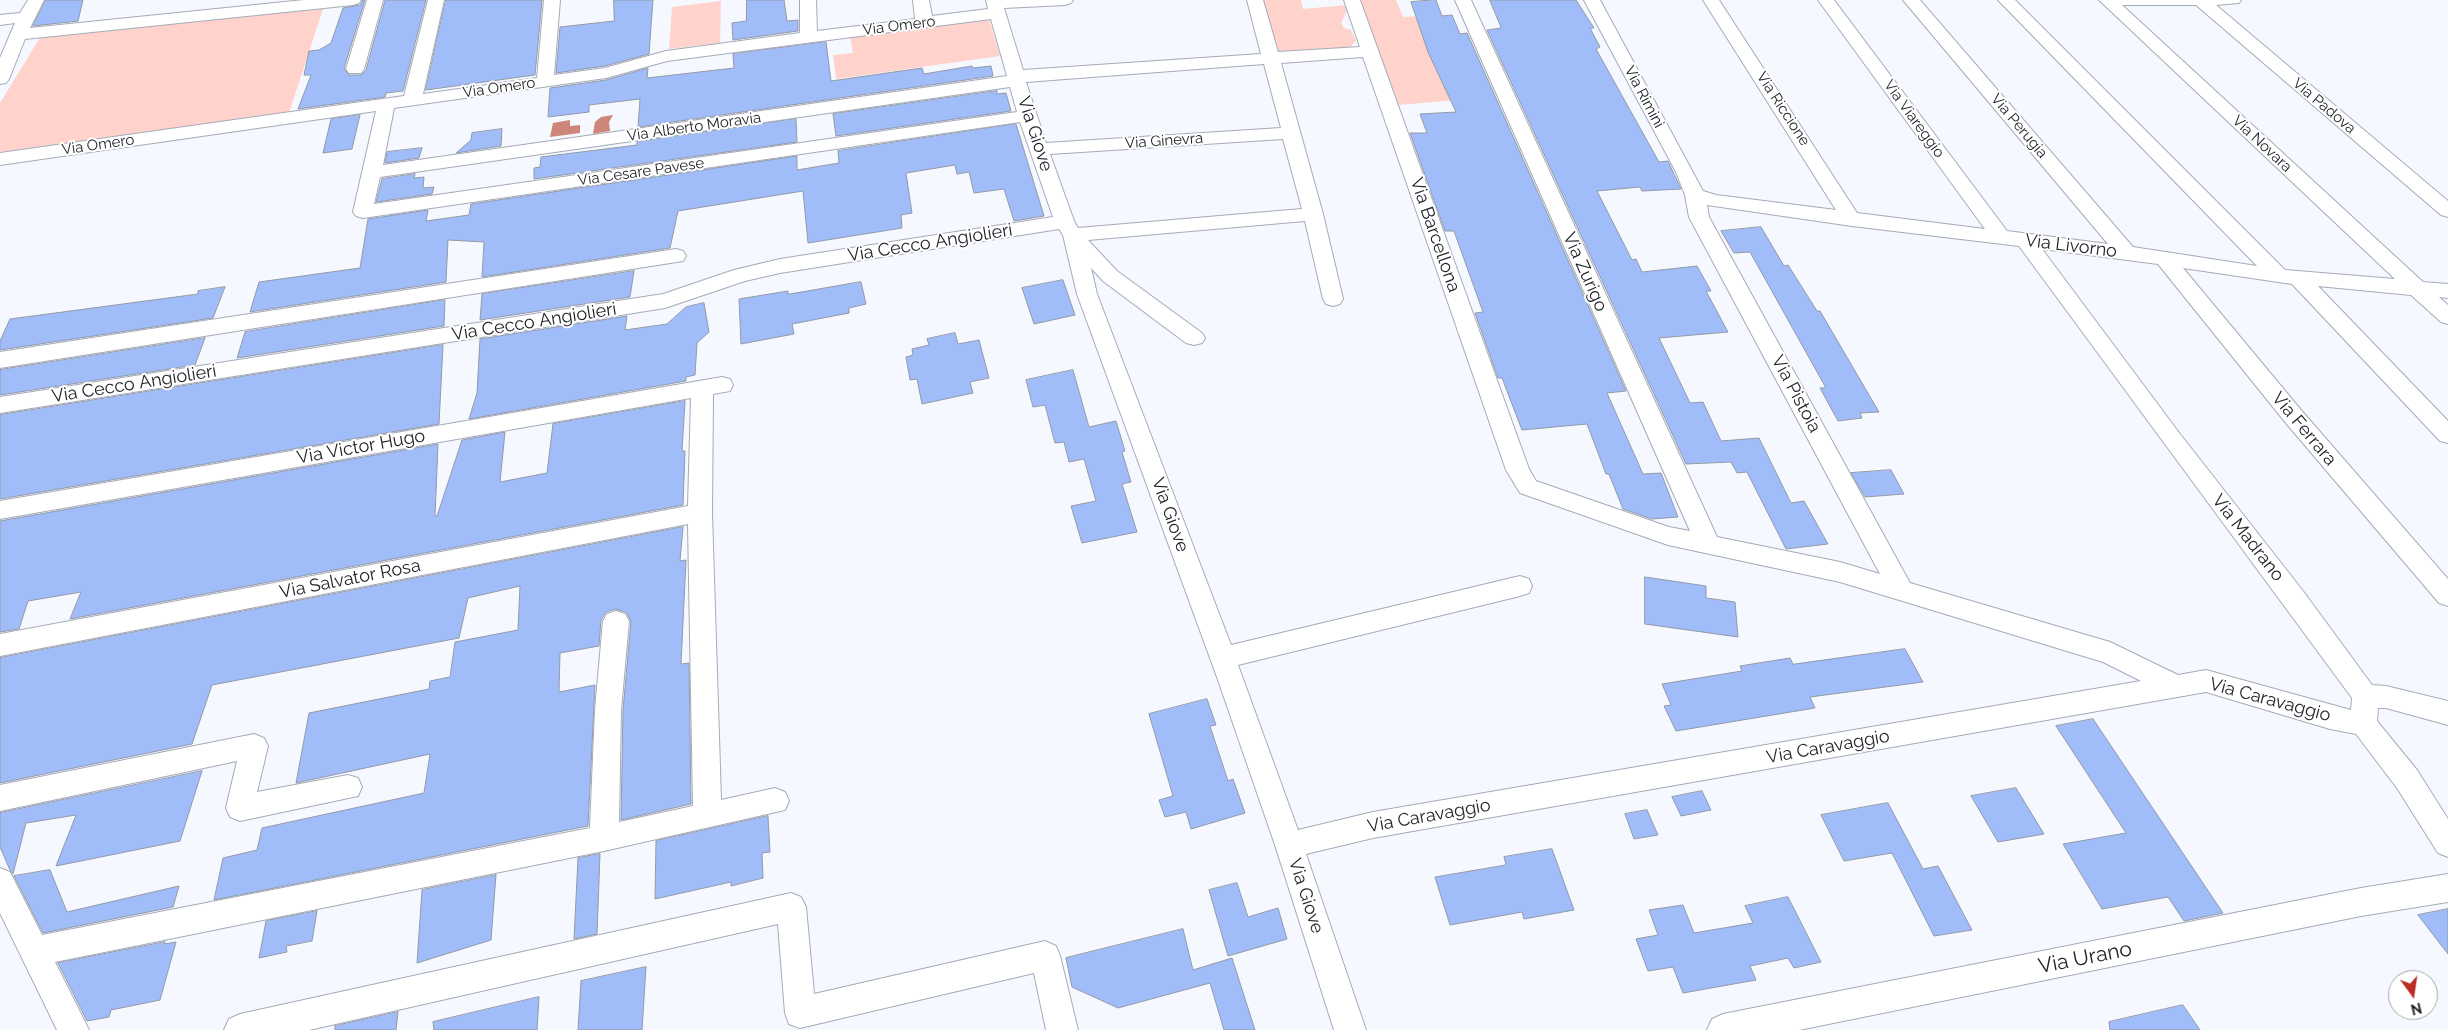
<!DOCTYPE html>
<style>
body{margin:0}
#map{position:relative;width:2448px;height:1030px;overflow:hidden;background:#f5f8fe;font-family:Raleway,sans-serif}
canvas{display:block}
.north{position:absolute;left:2388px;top:970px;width:50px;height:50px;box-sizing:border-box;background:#fff;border:1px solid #a7a7aa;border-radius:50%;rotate:166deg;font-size:14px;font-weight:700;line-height:20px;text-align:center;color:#22242a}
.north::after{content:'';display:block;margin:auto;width:18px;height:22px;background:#bc2e23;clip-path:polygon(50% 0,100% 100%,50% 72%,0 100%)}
</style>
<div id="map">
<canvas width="2448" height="1030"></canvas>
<div class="north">N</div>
</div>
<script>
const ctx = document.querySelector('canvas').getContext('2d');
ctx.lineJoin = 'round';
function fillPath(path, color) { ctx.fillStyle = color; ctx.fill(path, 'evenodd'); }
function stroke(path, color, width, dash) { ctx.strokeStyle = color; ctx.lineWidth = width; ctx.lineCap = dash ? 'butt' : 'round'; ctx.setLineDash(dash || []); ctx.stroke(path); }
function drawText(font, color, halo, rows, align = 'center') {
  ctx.font = font + ' Raleway,sans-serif'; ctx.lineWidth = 4; ctx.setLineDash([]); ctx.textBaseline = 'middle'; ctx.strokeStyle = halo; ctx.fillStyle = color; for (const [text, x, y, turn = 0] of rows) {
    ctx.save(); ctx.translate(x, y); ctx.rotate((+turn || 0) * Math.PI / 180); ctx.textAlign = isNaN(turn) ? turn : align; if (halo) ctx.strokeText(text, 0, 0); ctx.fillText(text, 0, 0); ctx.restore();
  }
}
fillPath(new Path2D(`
 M1261,0H1301L1303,9L1347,5V10L1341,23L1344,28L1351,30L1356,41L1348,49L1277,54Z
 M1359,0H1396L1403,17L1424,16L1457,100L1399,105Z
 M721,1L720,43L669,49L672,7Z
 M324,6L289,113L0,152V103L41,36Z
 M989,19L1000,56L836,79L833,55L853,53L850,35Z`), '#ffd3cc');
fillPath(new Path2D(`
 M613,115L609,122L610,131L593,134L595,122L601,117Z
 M570,120V126L580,125V133L550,137L553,123Z`), '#ce857a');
const building = new Path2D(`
 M46,0H83L78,21L33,26Z
 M363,0H365L344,68L349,75H361L366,70L385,0H426L403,91L386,93L385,97L298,109L311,75H304L309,51L319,50L331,43L343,8L360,5Z
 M446,0H542L535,75L426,90Z
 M614,0H653L649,54L605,66L556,73L560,27L614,21Z
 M747,0H784L787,21L798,20V31L733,40L732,23L746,21Z
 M1436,0L1442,16L1452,15L1460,34L1467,33L1626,391L1607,393L1643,474L1661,473L1678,517L1652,519L1623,509L1609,474H1606L1587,424L1522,430L1502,378H1498L1475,313L1483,312L1454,231H1445L1410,133H1427L1420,114L1456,112L1428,52L1411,2Z
 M1490,0H1576L1594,28H1590L1600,47L1596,49L1659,162L1668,161L1681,189L1642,191L1640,187L1597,191L1632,260L1636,259L1642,272L1697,266L1711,291H1706L1728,332L1659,338L1690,403L1703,402L1721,441L1759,438L1791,503L1804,501L1828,544L1786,549L1747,472L1737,473L1731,462L1686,464L1487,30L1501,28Z
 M826,42L831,81L922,68L924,74L972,66L973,68L991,66L993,76L638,127L640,99L589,105V112L548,117L550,88L606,80L648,68L647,78L734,68L733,54Z
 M997,91V94L1006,93L1011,111L836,136L833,114Z
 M360,115L352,149L323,153L331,119Z
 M796,119L797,142L534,179V168L540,167L541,157L637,145V142Z
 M1016,124L1044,216L1014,221L1004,189L974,193L969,172L957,174L955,165L906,173L912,213L901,215L902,228L808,243L803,191L678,211L670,248L482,277L484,242L448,240L446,282L250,312L259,282L360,268L368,219L428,210L426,221L469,215L471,204L797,156V170L839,163L838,151Z
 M502,129L501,146L456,153L471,140L472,133Z
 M422,148L419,158L385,163L387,152Z
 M415,174L414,178L424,177L423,188L434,187L432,194L376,202L382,179Z
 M1761,227L1784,266L1788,265L1817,311H1820L1879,412L1860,413L1862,418L1838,421L1820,388H1826L1750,252L1734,253L1721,231Z
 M634,271L630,297L480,320L482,294Z
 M1063,280L1075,315L1034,324L1022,288Z
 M861,282L866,304L849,308V313L792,324L794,334L741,344L739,299L788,291V294Z
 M225,287L213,318L0,350V341L10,319L198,294V291Z
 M445,300L444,326L237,358L245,332Z
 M704,303L709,332L697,343L695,375L686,377V381L469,419L477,393L480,339L627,316L625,330L667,324L686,307Z
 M955,333L958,344L979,340L989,378L970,382L973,393L922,404L917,379L910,380L906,357L913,355L912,349L929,345L927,339Z
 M205,338L195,365L0,395V370Z
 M443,345L439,424L0,499V415Z
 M1073,370L1089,427L1116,421L1125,451L1122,452L1131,482L1122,484L1137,532L1082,543L1071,506L1096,501L1084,459L1069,462L1064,442L1055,443L1045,405L1033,407L1026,380Z
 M685,401L682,451H685L683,505L70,619L81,592L28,601L19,629L0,632V521L438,444L435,516H437L462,440L505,432L500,482L547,473L553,424Z
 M1891,470L1904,494L1865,497L1851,473Z
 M683,527L680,561L686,560L681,664L689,663L691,804L621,820L623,710L631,621L626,612L615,609L606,612L601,620L599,646L560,653L559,692L595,685L588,826L214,900L223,858L257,850L262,828L424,793L430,754L296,783L309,713L429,689L430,681L450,677L455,642L518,630L520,586L468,598L459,638L212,685L192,744L0,783V658Z
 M1645,577L1706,586V598L1735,602L1738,637L1645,624Z
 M1905,649L1923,682L1810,697L1815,708L1676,731L1664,706L1671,705L1662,684L1742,671L1740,666L1790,658L1793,664Z
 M1207,699L1216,725L1210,726L1228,781L1233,779L1245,813L1191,829L1186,812L1165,817L1159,800L1173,796L1149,714Z
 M2093,719L2223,913L2184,921L2168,897L2102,909L2063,844L2126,833L2056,726Z
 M202,771L180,841L56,866L76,815L26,823L13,874L10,870L0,847V813Z
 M2016,788L2044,834L1998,842L1971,796Z
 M1702,791L1711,810L1681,816L1672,797Z
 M1888,803L1923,869L1938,866L1972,930L1934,936L1892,853L1844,861L1821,815Z
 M1647,810L1658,835L1634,839L1625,814Z
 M768,816L770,852L762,853L763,878L731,886V882L655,899L656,841Z
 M1552,849L1574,910L1524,919L1522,912L1450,925L1435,877L1506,865L1504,857Z
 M600,854L597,934L574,939L578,858Z
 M50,870L67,912L179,886L173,907L43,933L14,876Z
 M496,875L491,940L417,963L422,890Z
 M1237,883L1248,917L1278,908L1287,939L1228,956L1209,890Z
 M1788,897L1821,962L1794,968L1788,958L1750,966L1756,980L1683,993L1673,967L1648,971L1636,939L1658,935L1649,910L1683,905L1694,933L1753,923L1745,906Z
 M2448,909V954L2418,915Z
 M317,911L312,941L286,946L287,952L259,958L266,921Z
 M1183,929L1193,970L1232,958L1255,1030H1224L1210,983L1118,1008L1072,987L1066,958Z
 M165,942L164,944L176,942L160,1000L111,1010L109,1017L87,1021L58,963Z
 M646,967L642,1030H578L581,981Z
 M539,997L537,1030H434L433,1022Z
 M2183,1005L2200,1030H2110L2109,1022Z
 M398,1012L396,1030H335V1026Z`);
fillPath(building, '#a0bcf9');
stroke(building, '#9399a7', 1);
const minor = new Path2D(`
 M28,0H44L30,28L304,0H361L359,3L353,5L25,39L9,79L6,83L0,84V58L15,23L0,25V15L20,13Z
 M367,0H383L364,69L361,73H349L346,69Z
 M428,0H444L423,94L537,78L544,0H560L554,75L605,68L666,51L800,33V0H816L817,31L915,19L913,0H929L932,16L988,9L986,0H1073L1071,3L1065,5L1004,8L1023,70L1261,54L1247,0H1263L1278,52L1360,47L1344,0H1360L1529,469L1536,481L1669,527L1690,531L1455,0H1471L1717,537L1840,562L1880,574L1689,217L1685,195L1676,172L1584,0H1600L1703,191L1716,195L1836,210L1703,0H1719L1857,213L1985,229L1818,0H1834L2007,231L2108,244L1903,0H1920L2133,247L2257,266L1998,0H2015L2285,270L2395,279L2099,0H2241L2239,3L2216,5L2448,201V217L2441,215L2196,5H2122L2423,282L2448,284V298L2439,297L2448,305V324L2441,322L2411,295L2318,286L2448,421V443L2440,441L2292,284L2183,268L2301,410L2448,579V606L2439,603L2285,422L2158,264L2042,249L2180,434L2303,591L2372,685L2386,686L2448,701V725L2386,708H2378L2377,721L2417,770L2448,819V857L2438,853L2397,788L2356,734L2330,729L2206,692L1373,838L1306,854L1366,1030H1334L1275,845L1218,680L1077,294L1063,235L1059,229L780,273L745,281L665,308L0,413V397L663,294L734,270L780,259L1053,217L1020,122L363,218L356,216L353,212L376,111L0,165V153L404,96ZM991,19L1007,76L383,165L394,108L606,78L667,61ZM1363,57L1506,470L1520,493L1668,545L1840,582L2103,662L2141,681L1373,812L1298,830L1238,665L1520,596L1529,593L1532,586L1529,579L1520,576L1231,645L1097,294L1091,268L1103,281L1186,343L1194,345L1202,343L1205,338L1202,333L1117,271L1088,240L1305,221L1323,299L1326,304L1333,306L1340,304L1343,299L1323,214L1281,63ZM1264,64L1281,128L1046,143L1026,82ZM1010,87L1017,112L374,204L380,177ZM1283,139L1302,209L1078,228L1074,221L1050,154ZM1707,205L1852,226L2019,246L2352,698L2351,710L2206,670L2178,675L2110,642L1910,583L1709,217Z
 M676,249L683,251L686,256L683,261L0,368V352Z
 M722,377L730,379L733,385L730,391L713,394L712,513L721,800L775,788L785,792L789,801L785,810L604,851L55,962L89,1030H57L0,913V868L10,872L42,935L590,828L595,710L603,621L607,614L616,611L625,614L629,621L621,710L619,822L693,806L688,524L0,656V634L688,506L691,398L0,519V501Z
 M254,734L264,738L268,746L257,792L348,775L358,778L362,787L358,796L240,821L230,817L226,808L237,761L0,811V785Z
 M2448,874V902L2361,916L1799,1030H1707L1712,1019L1723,1014L2361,888Z
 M791,893L801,897L806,907L814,994L1045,941L1056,946L1060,956L1078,1030H1046L1034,973L800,1028L789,1024L785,1013L778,924L309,1030H224L229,1019L240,1014Z`);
stroke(minor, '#a4abb9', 2);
fillPath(minor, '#fff');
drawText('15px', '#22242a', '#fff', [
 ["Via Omero",899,26,-7],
 ["Via Omero",499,88,-8],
 ["Via Rimini",1644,97,62],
 ["Via Padova",2324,106,40],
 ["Via Riccione",1783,109,57],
 ["Via Viareggio",1914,119,54],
 ["Via Perugia",2019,126,50],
 ["Via Alberto Moravia",694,127,-8],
 ["Via Ginevra",1164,141,-4],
 ["Via Novara",2262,144,43],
 ["Via Omero",98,145,-8],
 ["Via Cesare Pavese",641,172,-8]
]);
drawText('18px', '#22242a', '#fff', [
 ["Via Giove",1035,134,72],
 ["Via Barcellona",1435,235,71],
 ["Via Cecco Angiolieri",930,243,-9],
 ["Via Livorno",2071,246,7],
 ["Via Zurigo",1585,272,66],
 ["Via Cecco Angiolieri",534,322,-9],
 ["Via Cecco Angiolieri",134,384,-9],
 ["Via Pistoia",1796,394,62],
 ["Via Ferrara",2304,429,50],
 ["Via Victor Hugo",361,447,-10],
 ["Via Giove",1170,515,70],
 ["Via Madrano",2248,538,52],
 ["Via Salvator Rosa",350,579,-11],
 ["Via Caravaggio",2270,700,15],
 ["Via Caravaggio",1828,747,-10],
 ["Via Caravaggio",1429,816,-10],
 ["Via Giove",1306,896,72]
]);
drawText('21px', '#22242a', '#fff', [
 ["Via Urano",2085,958,-11]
]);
</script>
